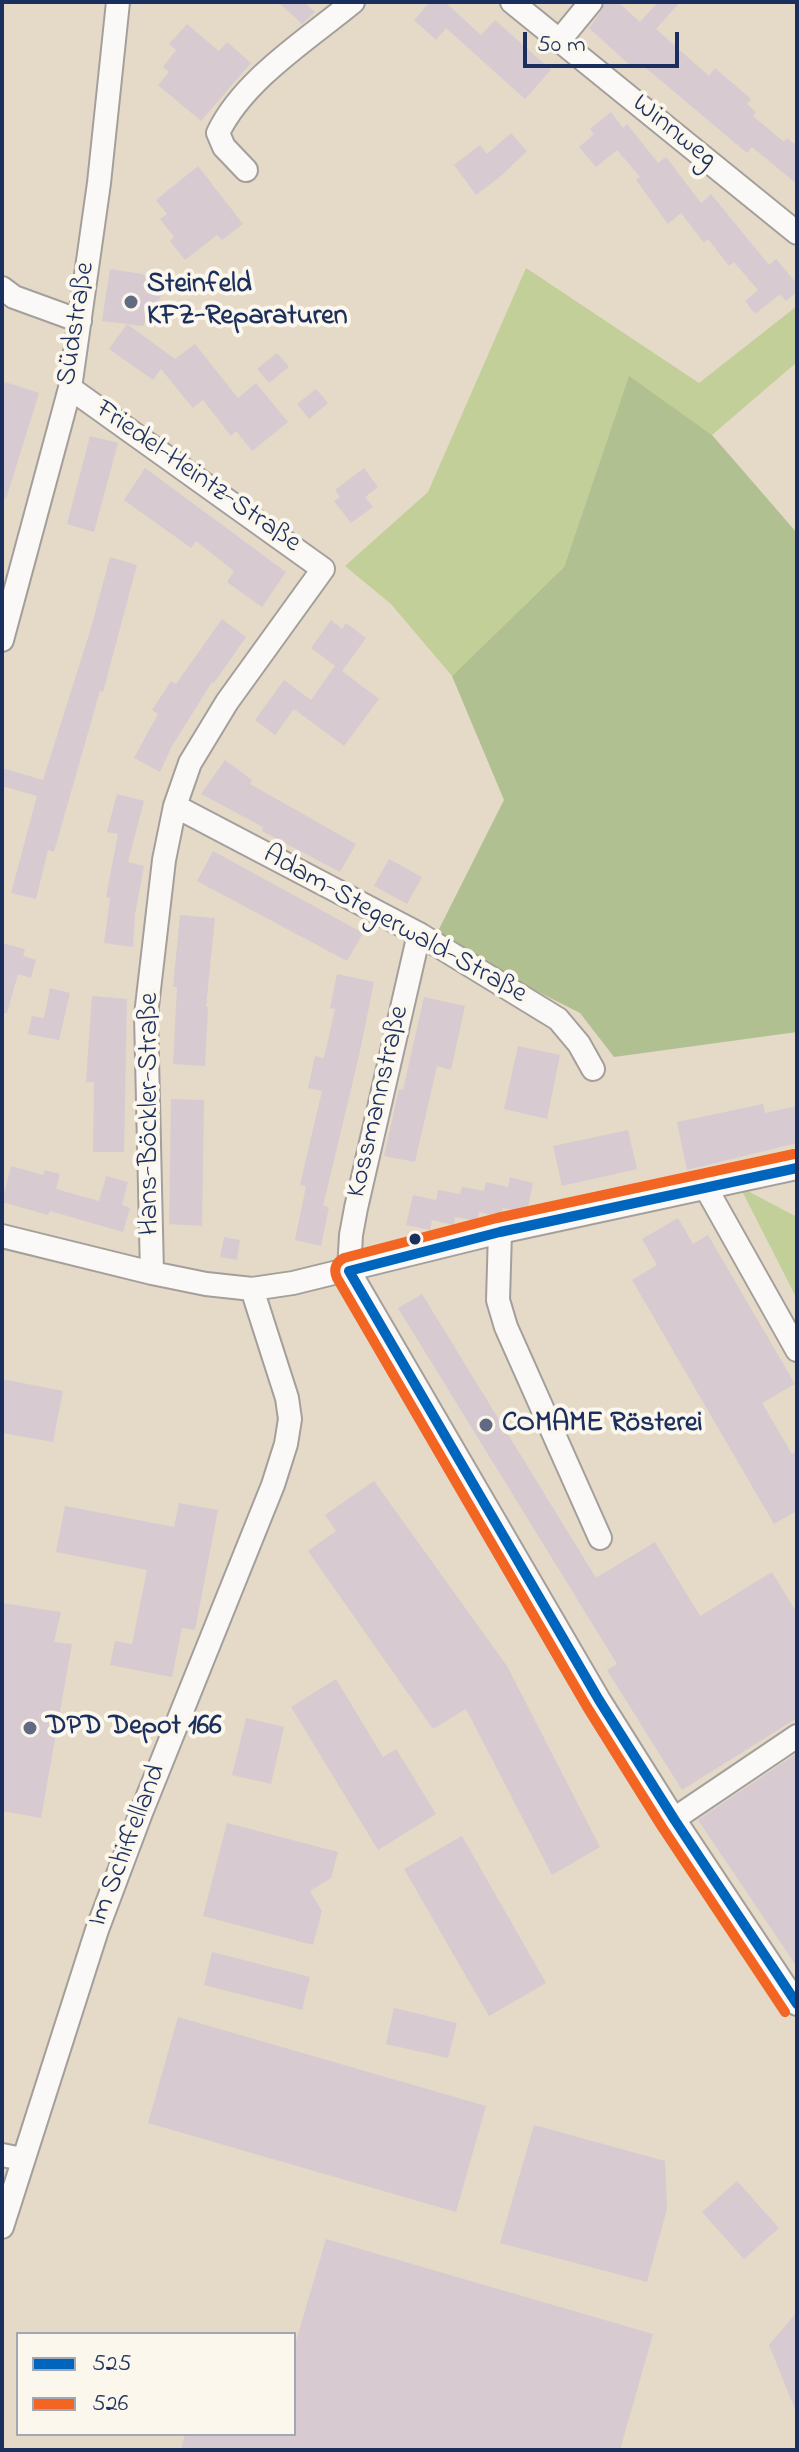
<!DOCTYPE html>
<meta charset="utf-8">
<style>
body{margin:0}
#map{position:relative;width:799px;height:2452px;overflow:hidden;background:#e5d9c8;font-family:"Indie Flower",sans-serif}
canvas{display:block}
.frame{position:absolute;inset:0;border:4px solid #1b2f5e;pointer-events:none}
.legend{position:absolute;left:16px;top:2332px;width:280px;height:104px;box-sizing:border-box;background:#fbf7ec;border:2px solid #a1a7b3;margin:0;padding:10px 14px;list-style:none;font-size:24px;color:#1b2f5e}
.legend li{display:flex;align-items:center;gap:16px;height:40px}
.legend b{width:40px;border:2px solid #a1a7b3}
.scale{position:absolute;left:523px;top:32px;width:156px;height:36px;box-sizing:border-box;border:4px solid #1b2f5e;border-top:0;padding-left:10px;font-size:24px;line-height:28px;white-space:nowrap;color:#1b2f5e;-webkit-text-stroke:6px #fbf7ec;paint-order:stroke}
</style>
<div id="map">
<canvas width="799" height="2452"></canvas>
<div class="frame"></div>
<ul class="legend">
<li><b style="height:10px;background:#0065bd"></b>525</li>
<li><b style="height:10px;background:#f26522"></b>526</li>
</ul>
<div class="scale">50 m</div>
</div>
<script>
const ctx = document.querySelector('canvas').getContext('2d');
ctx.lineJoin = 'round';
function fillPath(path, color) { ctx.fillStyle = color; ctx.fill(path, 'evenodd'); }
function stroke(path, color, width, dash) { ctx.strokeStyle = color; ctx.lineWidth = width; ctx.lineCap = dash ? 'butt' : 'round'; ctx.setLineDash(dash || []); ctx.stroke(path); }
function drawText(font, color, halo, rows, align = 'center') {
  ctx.font = font + ' "Indie Flower",sans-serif'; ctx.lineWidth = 8; ctx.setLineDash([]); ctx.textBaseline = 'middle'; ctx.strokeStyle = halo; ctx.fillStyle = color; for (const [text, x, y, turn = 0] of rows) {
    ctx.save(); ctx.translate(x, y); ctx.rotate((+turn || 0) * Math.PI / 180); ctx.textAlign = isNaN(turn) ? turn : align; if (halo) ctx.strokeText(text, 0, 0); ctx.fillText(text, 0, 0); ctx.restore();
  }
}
fillPath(new Path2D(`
 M526,268L699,383L797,306V362L712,435L629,377L564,567L452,676L391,604L345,566L428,492Z
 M740,1187L797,1217V1299Z`), '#c2cf98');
fillPath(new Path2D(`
 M629,376L712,435L797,533V1032L614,1057L580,1013L434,939L504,800L452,676L564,567Z`), '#b0c090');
fillPath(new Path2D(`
 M278,2H304L315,12L302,24Z
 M430,2H445L481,35L495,20L551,70L525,99L446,28L436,40L414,20Z
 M605,2H618L640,22L658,2H680L656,29L709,76L715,68L751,99L747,104L756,112L753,116L784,142L787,138L797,146V184L752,147L747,153L640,63L634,69L589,28L602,10Z
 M187,24L219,51L227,42L251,63L201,121L158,85L169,72L163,67L176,50L169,44Z
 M611,112L623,128L627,124L658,163L666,157L701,203L711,194L769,265L776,259L797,284V292L786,301L780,294L755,314L745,301L758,290L734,262L729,266L708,239L704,243L681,213L668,224L636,180L640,177L617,150L596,167L579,147L594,134L590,129Z
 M511,133L527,151L502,175L476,195L454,165L480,145L487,154Z
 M198,166L243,224L222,240L217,235L185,260L170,241L174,237L160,219L167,214L156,200Z
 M110,269L142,274L166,288L143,326L102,321Z
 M127,324L175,359L195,344L238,398L256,383L288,422L252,451L236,431L231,436L203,400L193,408L161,369L153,380L109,349Z
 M277,353L289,367L269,383L257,369Z
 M5,382L39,393L6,499H2V392Z
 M316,389L328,403L309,419L297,404Z
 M90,436L118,443L94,532L67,524Z
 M145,468L286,572L262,607L227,582L234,571L196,541L191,548L124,500Z
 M364,468L378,487L365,497L373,507L351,523L334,501L340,497L335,490Z
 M110,557L137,565L103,692L100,691L54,852L48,850L36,899L11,893L37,796L2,786V768L43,780L91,628Z
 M222,619L246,637L214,683L212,682L172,746L160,772L134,758L158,714L152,710L171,681L176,684Z
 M331,620L342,629L346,623L366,638L342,671L379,699L344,746L294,709L275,735L255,720L284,680L311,700L335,666L311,648Z
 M225,760L252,780L250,784L356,844L340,872L262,831L263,827L201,794Z
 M117,794L144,801L128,862L144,866L135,914L133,947L104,943L110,898L106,897L118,834L107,832Z
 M213,851L363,933L347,961L197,881Z
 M389,859L422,877L407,904L374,886Z
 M180,915L215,918L206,1007H208L205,1066L173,1064L177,987H173Z
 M2,943L25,949L23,956L36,960L31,978L18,974L7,1013H2Z
 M337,974L374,982L359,1056L323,1206L329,1207L321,1246L295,1240L306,1186L300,1185L322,1091L308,1088L315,1056L324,1058L335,1009L330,1008Z
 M50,988L70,993L59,1040L28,1034L32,1016L44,1018Z
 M92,996L127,999L124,1152H93L94,1082H86Z
 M424,997L465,1006L451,1070L437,1066L415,1162L384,1156L399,1089L403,1090Z
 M518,1046L560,1055L547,1119L504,1109Z
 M171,1099L204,1100L202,1226L169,1224Z
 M763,1104L765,1113L797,1106V1143L687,1170L677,1122Z
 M628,1130L637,1169L562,1186L553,1146Z
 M11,1166L43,1175L45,1170L60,1174L56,1189L99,1201L106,1176L128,1182L122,1205L130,1208L123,1232L50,1211L48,1215L2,1202Z
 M510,1177L533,1183L527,1212L503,1208L501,1217L479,1212L477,1221L455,1217L454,1225L432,1220L430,1230L406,1225L413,1195L436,1200L438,1190L460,1194L462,1187L484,1191L486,1182L508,1187Z
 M678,1218L693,1244L708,1235L795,1384L762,1403L792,1454L797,1451V1511L774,1524L632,1280L657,1265L642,1239Z
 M224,1237L240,1240L237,1260L220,1257Z
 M422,1294L596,1578L655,1542L700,1616L772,1572L797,1613V1718L682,1790L607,1670L617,1664L398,1308Z
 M2,1379L63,1391L53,1442L2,1433Z
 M374,1481L507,1666L600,1847L552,1875L466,1709L433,1729L308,1551L336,1531L325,1515Z
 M179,1503L218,1510L195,1630L182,1628L172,1677L110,1665L115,1641L132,1644L147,1570L56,1552L65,1506L174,1527Z
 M2,1603L61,1612L54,1642L72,1644L41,1818L2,1811Z
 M336,1679L383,1757L396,1749L436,1814L378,1850L291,1707Z
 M246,1718L284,1727L271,1784L232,1775Z
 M797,1753V1967L698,1820Z
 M227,1823L338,1852L331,1878L310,1891L322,1911L313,1945L203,1916Z
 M462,1836L546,1983L489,2016L404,1869Z
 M212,1952L310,1977L302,2010L204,1985Z
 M394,2008L457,2023L448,2058L386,2044Z
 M178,2017L486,2106L456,2212L148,2123Z
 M534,2125L665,2161L667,2209L647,2282L500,2243Z
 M737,2181L779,2228L744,2259L702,2212Z
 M326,2239L653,2334L620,2450H181L185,2434H294V2348Z
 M797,2312V2412H796L769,2345Z`), '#d7cbd1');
const minor = new Path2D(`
 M512,2L797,233
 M559,41L591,2
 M246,170L224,147L218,133C243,80 308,39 353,2
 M2,288L14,297L80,321
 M70,388L323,569L227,702L190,763L175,806L164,860L146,1015L152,1273
 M2,640L70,388L99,183L118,2
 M175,806L419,934L558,1019L579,1044L593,1069
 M706,1188L797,1350
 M500,1232L498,1300L506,1327L600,1538
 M2,1236L152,1273L206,1284L252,1289L293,1283L500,1232L797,1168
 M349,1271L599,1700L674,1819L797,2004
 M349,1271L351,1235L356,1208L419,934
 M674,1819L797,1736
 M2,2155L22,2159
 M2,2227L97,1930L141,1813L273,1485L286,1444L290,1419L287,1398L252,1289`);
stroke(minor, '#a49f9b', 26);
stroke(minor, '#fbf9f7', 22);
stroke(new Path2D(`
 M797,1168L500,1232L349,1271L599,1700L674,1819L797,2004`), '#0065bd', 10);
stroke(new Path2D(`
 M785,2012L662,1827L587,1707L337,1278C333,1269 336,1262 344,1258L497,1218L794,1154`), '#f26522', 10);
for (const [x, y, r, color] of [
 [131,302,8,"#626a83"],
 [415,1239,7,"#1b2f5e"],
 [486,1425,8,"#626a83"],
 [30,1728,8,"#626a83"]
]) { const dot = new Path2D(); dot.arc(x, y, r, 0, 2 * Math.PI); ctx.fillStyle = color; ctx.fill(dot); stroke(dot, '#fbf7ec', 3); }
drawText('28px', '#1b2f5e', '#fbf7ec', [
 ["Winnweg",673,133,39],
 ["Südstraße",78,324,-81],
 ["Friedel-Heintz-Straße",197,478,35],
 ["Adam-Stegerwald-Straße",394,926,29],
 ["Kossmannstraße",380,1102,-77],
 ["Hans-Böckler-Straße",151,1114,-90],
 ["Im Schiffelland",129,1846,-69]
]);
drawText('bold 28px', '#1b2f5e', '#fbf7ec', [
 ["Steinfeld",147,286],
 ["KFZ-Reparaturen",147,318],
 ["COMAME Rösterei",502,1425],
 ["DPD Depot 166",46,1728]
], 'left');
</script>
